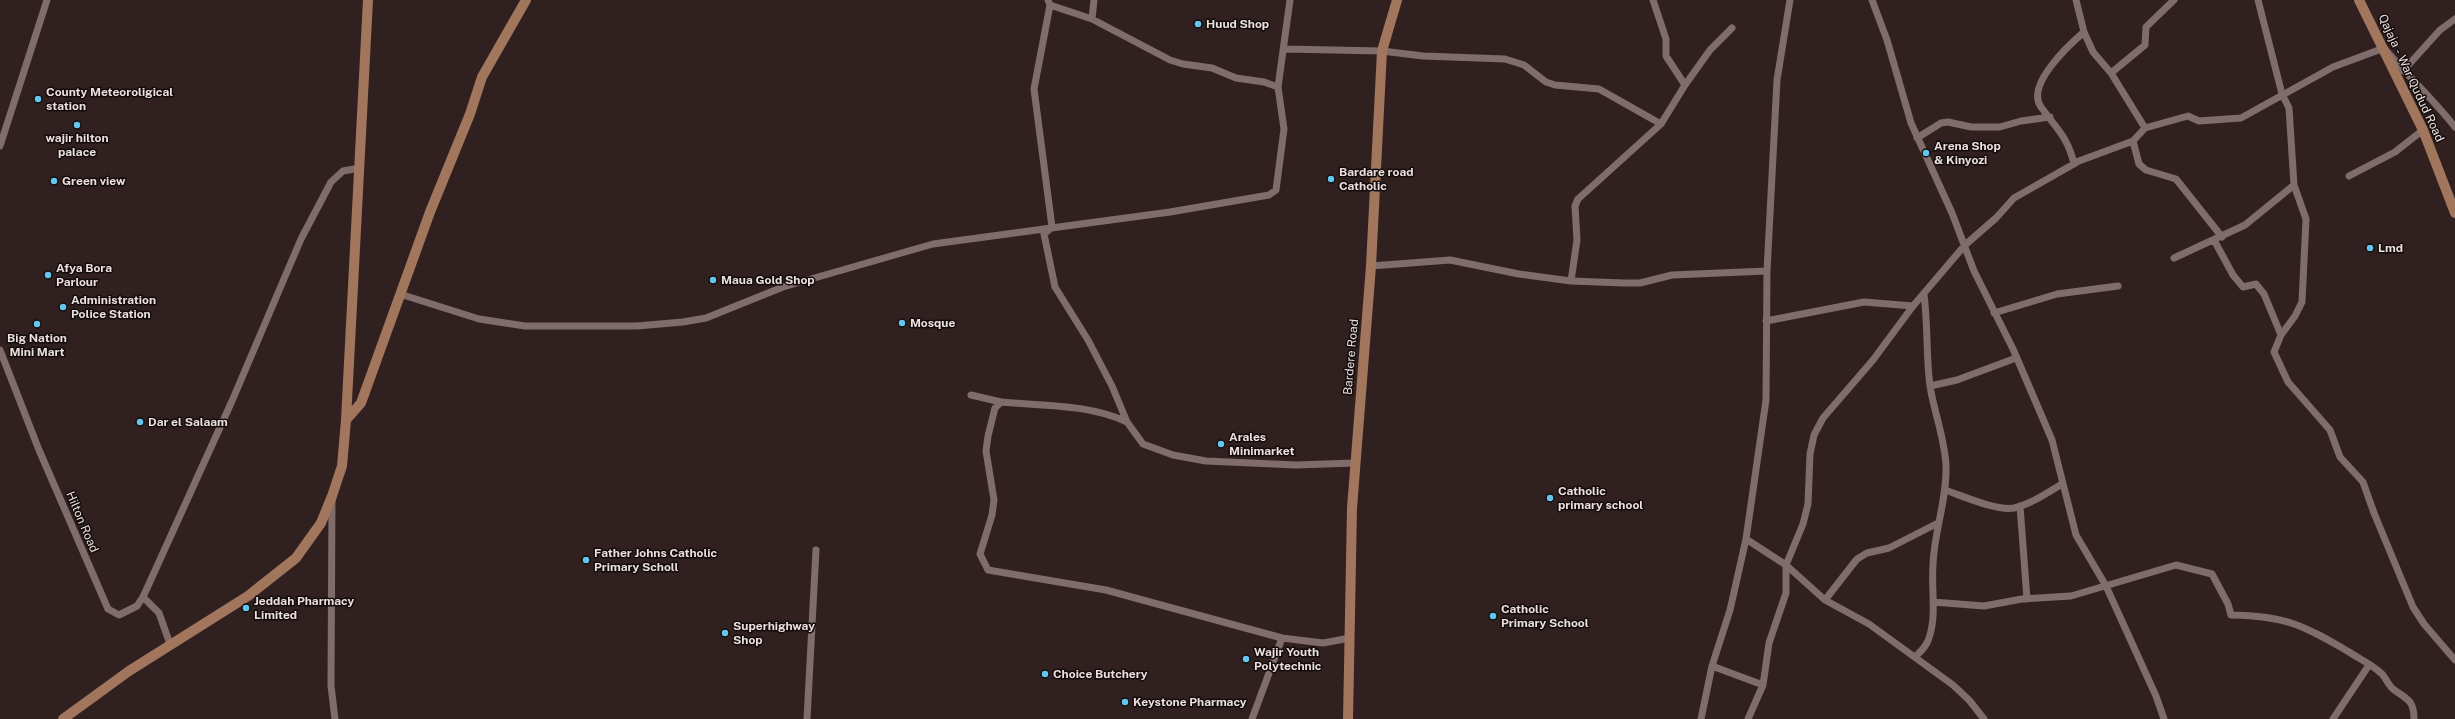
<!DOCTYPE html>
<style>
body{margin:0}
canvas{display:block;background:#30201f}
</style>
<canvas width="2455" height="719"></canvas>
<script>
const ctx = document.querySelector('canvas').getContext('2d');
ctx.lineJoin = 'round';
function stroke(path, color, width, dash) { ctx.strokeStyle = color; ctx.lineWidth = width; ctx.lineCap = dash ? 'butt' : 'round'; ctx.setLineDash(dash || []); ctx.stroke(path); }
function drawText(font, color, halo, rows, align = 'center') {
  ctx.font = font + ' "Public Sans",sans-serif'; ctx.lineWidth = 3; ctx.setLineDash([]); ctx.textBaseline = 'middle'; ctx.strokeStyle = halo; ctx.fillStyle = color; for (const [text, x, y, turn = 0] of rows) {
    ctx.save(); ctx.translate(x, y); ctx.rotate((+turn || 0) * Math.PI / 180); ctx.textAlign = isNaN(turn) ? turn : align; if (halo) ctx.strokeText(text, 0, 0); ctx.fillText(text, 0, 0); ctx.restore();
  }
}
stroke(new Path2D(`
 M1048,0L1050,5L1034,89L1052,227
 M1653,0L1666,39V56L1685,85
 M1872,0L1887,40L1911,123L1952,213L1974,271L2013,349L2052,440L2076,535L2106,586L2156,696L2164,719
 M2258,0L2282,94L2289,108L2294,185L2306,219L2302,302L2295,316L2281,335
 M1050,5L1092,19L1170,60L1183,64L1212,68L1236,78L1264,82L1278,87
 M1092,19L1094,0
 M2084,32L2093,52L2111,73L2145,128
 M1284,49L1382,51L1423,56L1505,59L1524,65L1546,82L1555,85L1599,89L1661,124
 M2403,71L2440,30L2455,19
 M2111,73L2145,45L2146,27L2174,0
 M1917,138L1941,123L1948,122L1971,127H2000L2021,121L2050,117
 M2133,141L2139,164L2146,170L2176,179L2222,237
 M0,146L47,0
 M2074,164C2068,137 2056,128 2041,107C2025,85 2070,44 2084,32L2076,0
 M2349,176L2395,152L2423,130
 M1052,227L1044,234L1055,287L1088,340L1112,386L1127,422L1143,444L1173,455L1206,461L1296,465L1355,463
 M2214,240L2233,275L2243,287L2256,284L2264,294L2281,335L2274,352L2288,382L2330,430L2340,457L2363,482L2374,513L2413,607L2424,624L2455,660
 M2174,258L2245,225L2294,185
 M1371,266L1450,260L1519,274L1571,281L1624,283H1640L1672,275L1767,271
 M1571,281L1577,240L1575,206L1578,199L1661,124L1685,85L1710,50L1732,28
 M400,294L479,319L525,326H637L683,322L706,318L783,287L933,244L1170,212L1269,195L1276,190L1284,129L1278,87L1290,0
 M1994,313L2057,294L2118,286
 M1766,321L1864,302L1913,306
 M0,350L39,450L108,609L119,615L137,606L143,597L159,613L170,644
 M1930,386L1957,380L2016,358
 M971,395L1001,402
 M1127,422C1089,404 1043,406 1001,402L995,408L988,436L986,451L994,500L992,515L980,554L988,570L1106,590L1282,638L1323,643L1350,638
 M1945,490C1963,496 1996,511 2014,508C2031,504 2047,493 2062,484
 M332,498L331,686L335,719
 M2020,506L2027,599
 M1746,539L1786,565L1825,600L1869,624L1953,685L1969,700L1984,719
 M143,597L232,401L301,239L331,182L343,171L360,168
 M1825,600L1857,559L1867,553L1889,548L1938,523
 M1933,602L1984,606L2022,599L2071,596L2176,565L2212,574L2228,604L2231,615C2286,616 2303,625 2349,652C2360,659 2373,665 2382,674C2386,678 2388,685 2393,689C2406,699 2414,699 2414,719
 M1915,657C1921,651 1927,646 1929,638C1937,614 1931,590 1933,565C1934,532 1947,500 1946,466C1945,439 1934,412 1930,386C1926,356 1928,325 1924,295
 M1712,666L1763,685
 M807,719L816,550
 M1252,719L1282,638
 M1701,719L1712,666L1730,610L1746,539L1766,400L1767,271L1777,80L1790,0
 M1748,719L1763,685L1769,643L1786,593V565L1803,524L1808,504L1810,454L1814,435L1823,418L1873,360L1913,306L1965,245L1996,218L2014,198L2079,161L2133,141L2145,128L2188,116L2199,121L2241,118L2333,67L2384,48C2407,75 2433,99 2455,127
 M2333,719L2369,665`), '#7f6c6b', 7);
stroke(new Path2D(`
 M2359,0L2423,130L2455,213
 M346,420L361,403L430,212L470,114L482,77L526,0
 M63,719L129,671L248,596L296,558L321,523L332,496L342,466L346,420L368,0
 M1348,719L1352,508L1371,266L1382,51L1397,0`), '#a2755d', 10);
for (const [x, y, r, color] of [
 [1198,24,4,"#64c5ee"],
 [38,99,4,"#64c5ee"],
 [77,125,4,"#64c5ee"],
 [1926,153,4,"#64c5ee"],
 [1331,179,4,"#64c5ee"],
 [54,181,4,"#64c5ee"],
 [2370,248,4,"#64c5ee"],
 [48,275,4,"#64c5ee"],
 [713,280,4,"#64c5ee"],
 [63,307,4,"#64c5ee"],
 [902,323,4,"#64c5ee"],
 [37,324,4,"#64c5ee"],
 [140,422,4,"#64c5ee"],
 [1221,444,4,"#64c5ee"],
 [1550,498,4,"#64c5ee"],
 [586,560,4,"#64c5ee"],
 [246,608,4,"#64c5ee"],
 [1493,616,4,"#64c5ee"],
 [725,633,4,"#64c5ee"],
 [1246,659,4,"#64c5ee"],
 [1045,674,4,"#64c5ee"],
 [1125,702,4,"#64c5ee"]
]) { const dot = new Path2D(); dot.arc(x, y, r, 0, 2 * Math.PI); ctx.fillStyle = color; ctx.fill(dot); stroke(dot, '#130c0b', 1.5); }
drawText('bold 12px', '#ebe0df', '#130c0b', [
 ["Huud Shop",1206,24],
 ["County Meteoroligical",46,92],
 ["station",46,106],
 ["wajir hilton",77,138,"center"],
 ["palace",77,152,"center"],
 ["Arena Shop",1934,146],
 ["& Kinyozi",1934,160],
 ["Bardare road",1339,172],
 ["Catholic",1339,186],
 ["Green view",62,181],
 ["Lmd",2378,248],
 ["Afya Bora",56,268],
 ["Parlour",56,282],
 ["Maua Gold Shop",721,280],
 ["Administration",71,300],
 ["Police Station",71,314],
 ["Mosque",910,323],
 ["Big Nation",37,338,"center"],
 ["Mini Mart",37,352,"center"],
 ["Dar el Salaam",148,422],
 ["Arales",1229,437],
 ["Minimarket",1229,451],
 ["Catholic",1558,491],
 ["primary school",1558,505],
 ["Father Johns Catholic",594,553],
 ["Primary Scholl",594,567],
 ["Jeddah Pharmacy",254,601],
 ["Limited",254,615],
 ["Catholic",1501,609],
 ["Primary School",1501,623],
 ["Superhighway",733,626],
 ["Shop",733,640],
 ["Wajir Youth",1254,652],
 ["Polytechnic",1254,666],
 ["Choice Butchery",1053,674],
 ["Keystone Pharmacy",1133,702]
], 'left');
drawText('12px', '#ebe0df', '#130c0b', [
 ["Qajaja - War Qudud Road",2411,78,65],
 ["Bardere Road",1351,357,-85],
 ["Hilton Road",82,522,67]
]);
</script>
